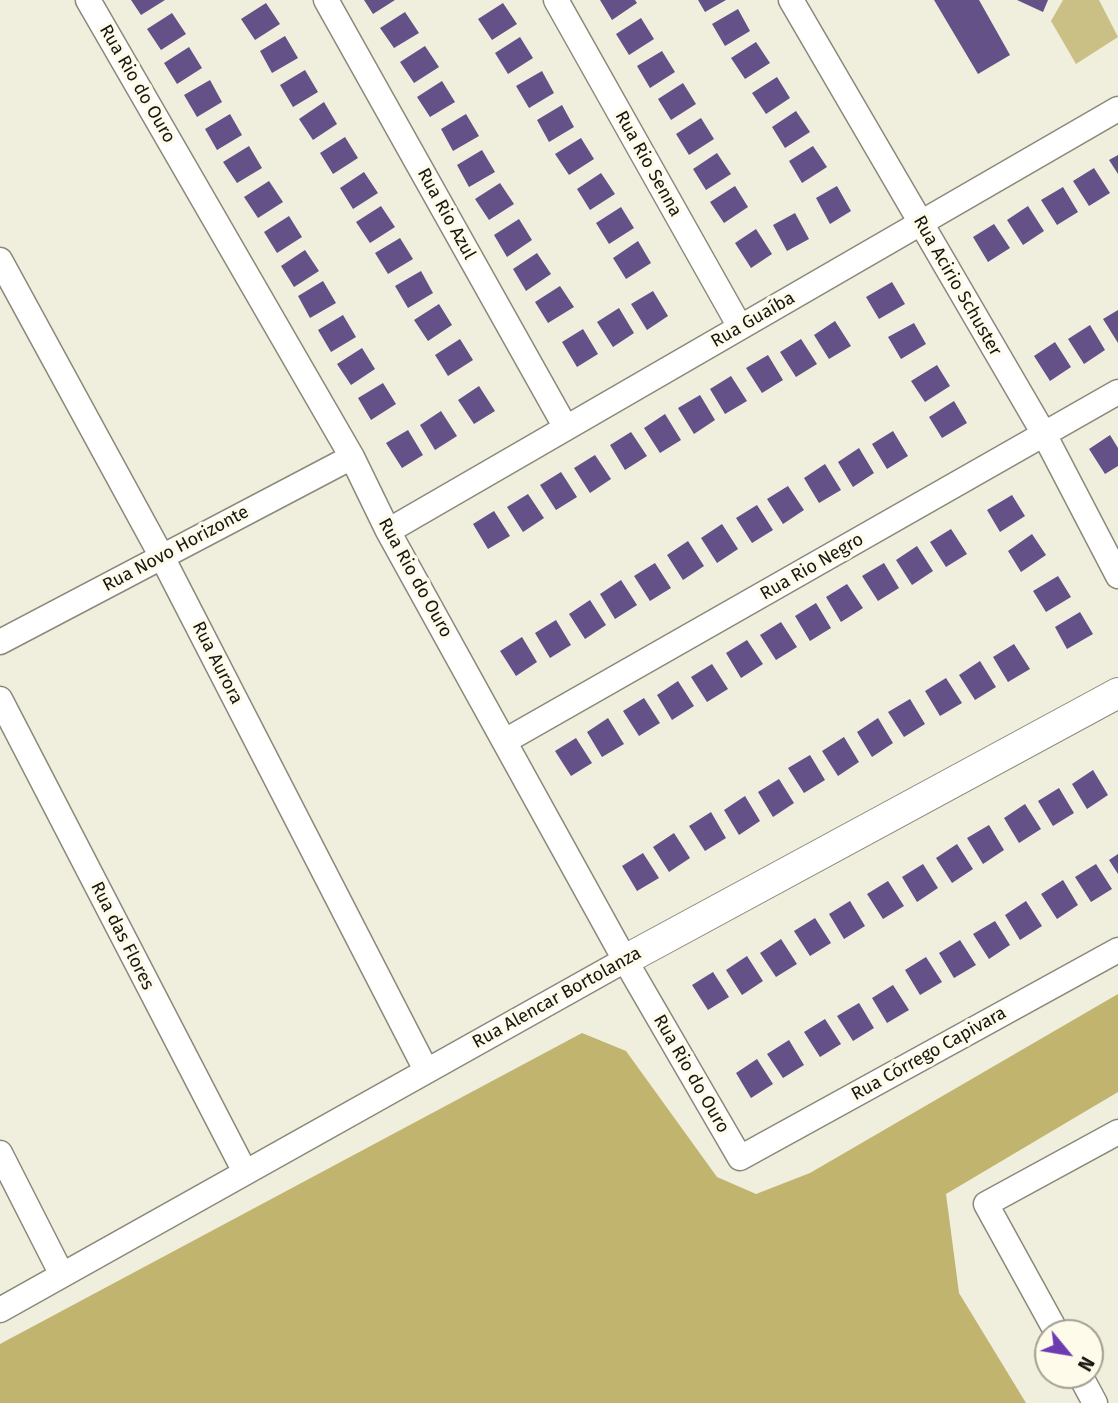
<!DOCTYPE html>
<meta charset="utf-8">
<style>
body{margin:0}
#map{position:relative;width:1118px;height:1403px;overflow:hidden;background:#f0eedd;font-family:"Fira Sans",sans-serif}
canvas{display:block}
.north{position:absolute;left:1034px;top:1319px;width:70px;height:70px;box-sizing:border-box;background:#fefbeb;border:2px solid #a29f94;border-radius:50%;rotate:120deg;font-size:19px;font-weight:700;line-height:28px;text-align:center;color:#171611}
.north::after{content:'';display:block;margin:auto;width:24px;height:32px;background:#6c3bb2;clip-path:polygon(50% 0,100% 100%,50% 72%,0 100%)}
</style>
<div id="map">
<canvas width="1118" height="1403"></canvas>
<div class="north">N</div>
</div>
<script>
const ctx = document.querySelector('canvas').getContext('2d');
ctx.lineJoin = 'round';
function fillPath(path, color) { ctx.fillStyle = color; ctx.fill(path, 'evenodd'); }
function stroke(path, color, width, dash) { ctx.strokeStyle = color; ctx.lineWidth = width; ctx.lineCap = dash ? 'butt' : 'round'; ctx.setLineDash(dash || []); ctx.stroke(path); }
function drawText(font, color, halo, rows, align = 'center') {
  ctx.font = font + ' "Fira Sans",sans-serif'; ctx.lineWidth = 7; ctx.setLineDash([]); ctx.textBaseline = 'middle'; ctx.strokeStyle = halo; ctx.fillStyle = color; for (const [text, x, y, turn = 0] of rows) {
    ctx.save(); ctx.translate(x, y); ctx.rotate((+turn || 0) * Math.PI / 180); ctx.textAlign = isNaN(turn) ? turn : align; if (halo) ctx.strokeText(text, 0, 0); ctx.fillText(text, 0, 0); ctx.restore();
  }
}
fillPath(new Path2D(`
 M1063,0H1099L1118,37L1076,64L1051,21Z`), '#cac085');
fillPath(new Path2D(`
 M1118,994V1092L946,1194L959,1293L1026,1403H0V1344L582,1033L626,1051L717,1177L756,1194L810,1173Z`), '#c0b46f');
fillPath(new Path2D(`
 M131,0H165L141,15Z
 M364,0H395L373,14Z
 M600,0H635L637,3L612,20Z
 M698,0H726L705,12Z
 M934,0H979L1010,55L978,74Z
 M1017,0H1048L1043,12Z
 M266,3L280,24L255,40L241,19Z
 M503,3L517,24L492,40L478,19Z
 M738,9L750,31L725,46L712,24Z
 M405,12L419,33L394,48L380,28Z
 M172,13L186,34L161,50L147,29Z
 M641,18L654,39L629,55L616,34Z
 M285,36L298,58L272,73L260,51Z
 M520,37L533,58L508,74L495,53Z
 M756,42L770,63L745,79L731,58Z
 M425,46L439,67L414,83L400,62Z
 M189,47L202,68L177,84L164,63Z
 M662,51L675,72L650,88L637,66Z
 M305,70L318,92L293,107L280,85Z
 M542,71L554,93L529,108L516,86Z
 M777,77L790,98L766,114L752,93Z
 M210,80L222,102L197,117L184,95Z
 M442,81L455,102L430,117L417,97Z
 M683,83L696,104L671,120L658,99Z
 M324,102L337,124L313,140L299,119Z
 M562,105L574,127L549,142L537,120Z
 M796,111L810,132L785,148L772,127Z
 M230,114L242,135L217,150L205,129Z
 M466,114L479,136L453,151L441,129Z
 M701,118L714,139L689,155L676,134Z
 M345,137L358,158L333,174L320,153Z
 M581,138L594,159L569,175L555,154Z
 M249,146L262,168L237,183L223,162Z
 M813,146L827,167L802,183L789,161Z
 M482,150L495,172L469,187L457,165Z
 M717,153L731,174L706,190L693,169Z
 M1118,155V174L1109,160Z
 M1094,168L1110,193L1089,206L1073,181Z
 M364,172L378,193L353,209L340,188Z
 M601,173L615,194L590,210L577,189Z
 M269,181L283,202L258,218L244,197Z
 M500,183L514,204L489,220L475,199Z
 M735,186L748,207L724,223L710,202Z
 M837,186L851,211L830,224L816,198Z
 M1063,187L1078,212L1057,225L1041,200Z
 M381,206L395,227L370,243L356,222Z
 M1028,206L1044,231L1023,245L1007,220Z
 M621,207L634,228L609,244L596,223Z
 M795,213L809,239L787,251L773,225Z
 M289,216L302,237L277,253L264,232Z
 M519,219L532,240L507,257L494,235Z
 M994,224L1010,248L988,262L973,237Z
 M756,229L772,254L751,268L735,243Z
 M400,238L413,259L388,274L375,253Z
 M638,241L651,263L626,279L613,258Z
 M305,250L319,271L294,287L281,266Z
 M537,253L551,274L526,291L513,269Z
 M421,271L433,293L408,308L395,286Z
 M323,281L336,303L310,318L298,296Z
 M892,282L905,304L879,319L866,297Z
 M560,286L574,307L548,323L535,302Z
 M653,291L668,316L647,330L631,304Z
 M439,304L452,325L428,341L414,320Z
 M619,308L634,333L613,347L597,322Z
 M1118,310V343L1103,319Z
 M343,315L356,337L331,352L318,330Z
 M835,321L851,346L829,359L814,335Z
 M914,323L926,344L901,359L888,337Z
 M1090,325L1105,350L1084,364L1068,339Z
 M583,329L598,354L577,367L562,342Z
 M460,339L473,360L448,376L435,355Z
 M801,339L817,364L796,377L780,352Z
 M1055,342L1071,367L1050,381L1034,356Z
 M362,348L375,369L351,385L337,364Z
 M768,355L783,380L762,393L746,368Z
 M937,365L950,386L925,402L911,381Z
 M731,376L747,401L725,414L710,389Z
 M383,383L396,404L371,420L358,398Z
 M479,386L495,411L474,424L458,400Z
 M700,395L715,420L694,434L678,408Z
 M954,401L967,423L942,438L929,417Z
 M441,411L457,436L435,450L420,425Z
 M665,414L681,440L660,453L644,428Z
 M408,430L423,455L402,468L386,443Z
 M893,431L908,456L887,469L872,444Z
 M631,432L647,456L625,470L610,445Z
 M1110,435L1118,448V466L1105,474L1089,449Z
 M859,448L874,473L853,487L838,462Z
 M595,455L611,479L590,493L574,468Z
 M825,464L841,490L819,503L804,478Z
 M561,472L577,497L556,510L540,485Z
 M788,486L804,510L783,524L767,499Z
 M528,494L544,518L523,532L507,507Z
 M1012,495L1025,516L1000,532L987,510Z
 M757,505L773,530L752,543L736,518Z
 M494,511L510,536L488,549L473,524Z
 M722,524L738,549L717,563L701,538Z
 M951,529L967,554L946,567L930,542Z
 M1032,534L1046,555L1021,572L1008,551Z
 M688,541L704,566L683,580L667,555Z
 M917,546L933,571L912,585L896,560Z
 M655,563L671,588L650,601L634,576Z
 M884,563L899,588L878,601L862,576Z
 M1058,576L1071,597L1046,612L1033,591Z
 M621,580L637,605L615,619L600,594Z
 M847,584L863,608L841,622L826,597Z
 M590,600L606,625L585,639L569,614Z
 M816,603L831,628L810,641L795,616Z
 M1080,612L1093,634L1067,649L1055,627Z
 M556,620L571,645L550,658L535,633Z
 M781,622L797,647L776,660L760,635Z
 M522,637L537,662L516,676L500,651Z
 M747,640L763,664L741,678L726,653Z
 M1014,644L1030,669L1008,682L993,657Z
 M980,661L996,687L975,700L959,675Z
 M712,664L728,689L707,702L691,677Z
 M946,678L962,703L940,716L925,691Z
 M678,681L694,706L672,720L657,695Z
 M644,698L660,723L639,736L623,711Z
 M910,699L925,724L904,737L888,712Z
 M608,718L624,744L602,757L587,732Z
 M878,718L893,743L872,757L857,732Z
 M844,737L859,762L838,776L822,751Z
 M576,738L592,763L571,776L555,751Z
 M810,755L825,780L804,793L788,768Z
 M1093,770L1108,795L1087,809L1072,784Z
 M779,779L794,803L773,817L758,792Z
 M1059,788L1074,813L1053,826L1038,801Z
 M745,796L760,821L739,835L724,810Z
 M1025,804L1041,829L1019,843L1004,818Z
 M711,812L726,838L705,851L689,826Z
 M989,825L1004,850L983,864L967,838Z
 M674,833L690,858L669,872L653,847Z
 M957,844L973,869L952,883L936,858Z
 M643,853L659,878L637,891L622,866Z
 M1118,854V874L1109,860Z
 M923,864L938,888L917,902L902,877Z
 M1096,864L1112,889L1091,902L1075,877Z
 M1063,880L1078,905L1057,919L1041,894Z
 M888,881L904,906L883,919L867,894Z
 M850,901L865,926L844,939L829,914Z
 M1026,901L1042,926L1020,940L1005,915Z
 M815,918L831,943L810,956L794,931Z
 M995,921L1010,945L989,959L973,934Z
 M781,939L797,964L776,977L760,953Z
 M960,940L976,965L954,978L939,953Z
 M747,956L763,981L742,995L726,970Z
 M926,957L942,982L920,995L905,970Z
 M713,972L729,997L708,1010L692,985Z
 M893,985L909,1010L887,1023L872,998Z
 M859,1003L874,1028L853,1041L837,1016Z
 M825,1019L841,1044L820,1057L804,1032Z
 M789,1040L804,1065L783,1078L767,1054Z
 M757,1059L773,1084L751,1098L736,1073Z`), '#635188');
const minor = new Path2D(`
 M88,0L352,457L388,531L625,960L740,1158L1118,950
 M326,0L566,428
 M556,0L740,327
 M791,0L1044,434L1118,576
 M0,260L162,557L426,1070
 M388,531L1118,109
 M0,642L352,457
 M0,699L245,1172
 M505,741L1118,392
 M0,1153L62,1275
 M0,1310L625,960
 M1057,1333L986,1204L1118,1132
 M1080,1375L1095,1403`);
const tertiary = new Path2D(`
 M625,960L1118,693`);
stroke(minor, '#8b897a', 27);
stroke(tertiary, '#8b897a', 32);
stroke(minor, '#fff', 24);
stroke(tertiary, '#fff', 30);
drawText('18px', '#171611', '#fefbeb', [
 ["Rua Rio do Ouro",137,84,60],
 ["Rua Rio Senna",648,164,61],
 ["Rua Rio Azul",446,214,61],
 ["Rua Acirio Schuster",957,286,60],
 ["Rua Guaíba",753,320,-30],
 ["Rua Novo Horizonte",176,549,-28],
 ["Rua Rio Negro",812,567,-30],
 ["Rua Rio do Ouro",415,578,61],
 ["Rua Aurora",217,663,63],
 ["Rua das Flores",122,936,63],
 ["Rua Alencar Bortolanza",557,998,-29],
 ["Rua Córrego Capivara",929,1054,-29],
 ["Rua Rio do Ouro",691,1074,60]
]);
</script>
